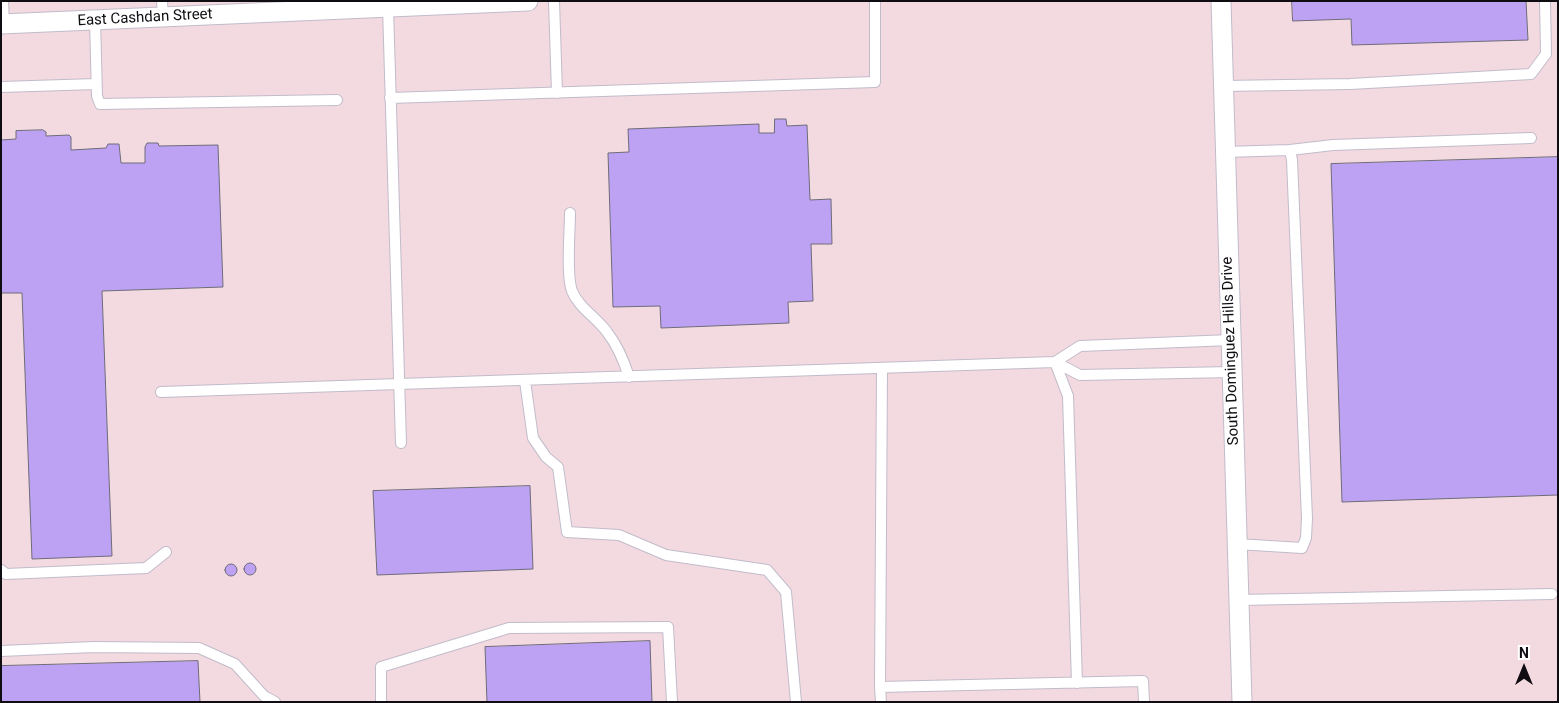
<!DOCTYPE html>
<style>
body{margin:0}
#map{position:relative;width:1559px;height:703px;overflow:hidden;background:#efe8f7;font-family:Roboto,sans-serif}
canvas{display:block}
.frame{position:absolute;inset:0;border:2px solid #100d12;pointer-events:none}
.north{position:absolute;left:1499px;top:643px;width:50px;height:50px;-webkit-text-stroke:4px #fff;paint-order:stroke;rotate:0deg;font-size:14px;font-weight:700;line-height:20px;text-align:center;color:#100d12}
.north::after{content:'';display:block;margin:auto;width:18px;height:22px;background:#100d12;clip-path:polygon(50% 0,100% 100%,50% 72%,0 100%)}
</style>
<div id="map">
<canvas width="1559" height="703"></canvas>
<div class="frame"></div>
<div class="north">N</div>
</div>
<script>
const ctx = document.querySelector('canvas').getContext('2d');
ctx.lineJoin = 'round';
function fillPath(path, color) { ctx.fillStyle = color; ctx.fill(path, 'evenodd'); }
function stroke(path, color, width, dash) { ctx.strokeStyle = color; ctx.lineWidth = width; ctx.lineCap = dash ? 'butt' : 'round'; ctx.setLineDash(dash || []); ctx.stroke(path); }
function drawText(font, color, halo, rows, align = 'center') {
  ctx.font = font + ' Roboto,sans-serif'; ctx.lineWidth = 4; ctx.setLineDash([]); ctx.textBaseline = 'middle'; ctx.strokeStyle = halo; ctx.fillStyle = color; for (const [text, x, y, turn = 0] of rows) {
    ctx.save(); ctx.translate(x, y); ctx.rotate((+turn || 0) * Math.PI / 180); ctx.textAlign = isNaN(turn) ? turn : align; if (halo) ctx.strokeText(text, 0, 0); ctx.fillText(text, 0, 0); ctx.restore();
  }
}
fillPath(new Path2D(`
 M1,1H1558V702H1Z`), '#f3dae1');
const building = new Path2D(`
 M1292,1H1526L1528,40L1352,45L1351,19L1293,21Z
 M775,119H786L787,126L807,125L810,200L831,199L832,244H811L813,301L788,302L789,323L661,328L660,306L613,307L608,153L629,152L628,129L759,124V133H774Z
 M43,130L46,132V136L69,135L71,137V150L106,148L108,144H119L121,163H145V147L147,143H158L159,146L218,145L223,287L102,291L112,556L32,559L22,293H1V140L16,139V131Z
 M1558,157V495L1342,502L1331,164Z
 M530,486L533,569L377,575L373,491Z
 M244 569a6 6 0 1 1 12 0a6 6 0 1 1-12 0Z
 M225 570a6 6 0 1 1 12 0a6 6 0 1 1-12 0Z
 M650,641L652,702H487L485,647Z
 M198,661L200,702H1V666Z`);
fillPath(building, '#bda2f4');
stroke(building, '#6f6c79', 1);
const service = new Path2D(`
 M3,1L4,24
 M162,1L163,17
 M554,1L557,93
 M388,7L401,443
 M95,20L97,96L100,104L337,100
 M1223,86L1350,84L1531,74L1546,54L1545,1
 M1,87L96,84
 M390,98L875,82V1
 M1290,150L1333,145L1531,138
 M1225,152L1290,150L1292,160L1307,518L1306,538L1302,548L1237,544
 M570,213C570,232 566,275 572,291C579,308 596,317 607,332C618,346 624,361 629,377
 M1055,362L1068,396L1077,683
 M1055,362L1080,346L1231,340
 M525,381L533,438L546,457L558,467L567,532L619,535L666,555L767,570L786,592L796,702
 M161,392L1055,362L1080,375L1232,372
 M1,570L6,574L146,568L166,552
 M1239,600L1552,594
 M1,651L94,647L199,648L235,664L264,696L275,702
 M880,687L882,369
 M381,702V667L509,628L668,627L672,702
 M881,702L880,687L1143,681L1144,702`);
const minor = new Path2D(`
 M1221,1L1242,702
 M1,24L528,1`);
stroke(service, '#c2bbc9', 12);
stroke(minor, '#c2bbc9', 21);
stroke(service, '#fff', 10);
stroke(minor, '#fff', 19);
drawText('15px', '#100d12', '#fff', [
 ["East Cashdan Street",145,18,-3],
 ["South Dominguez Hills Drive",1231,351,-92]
]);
</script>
